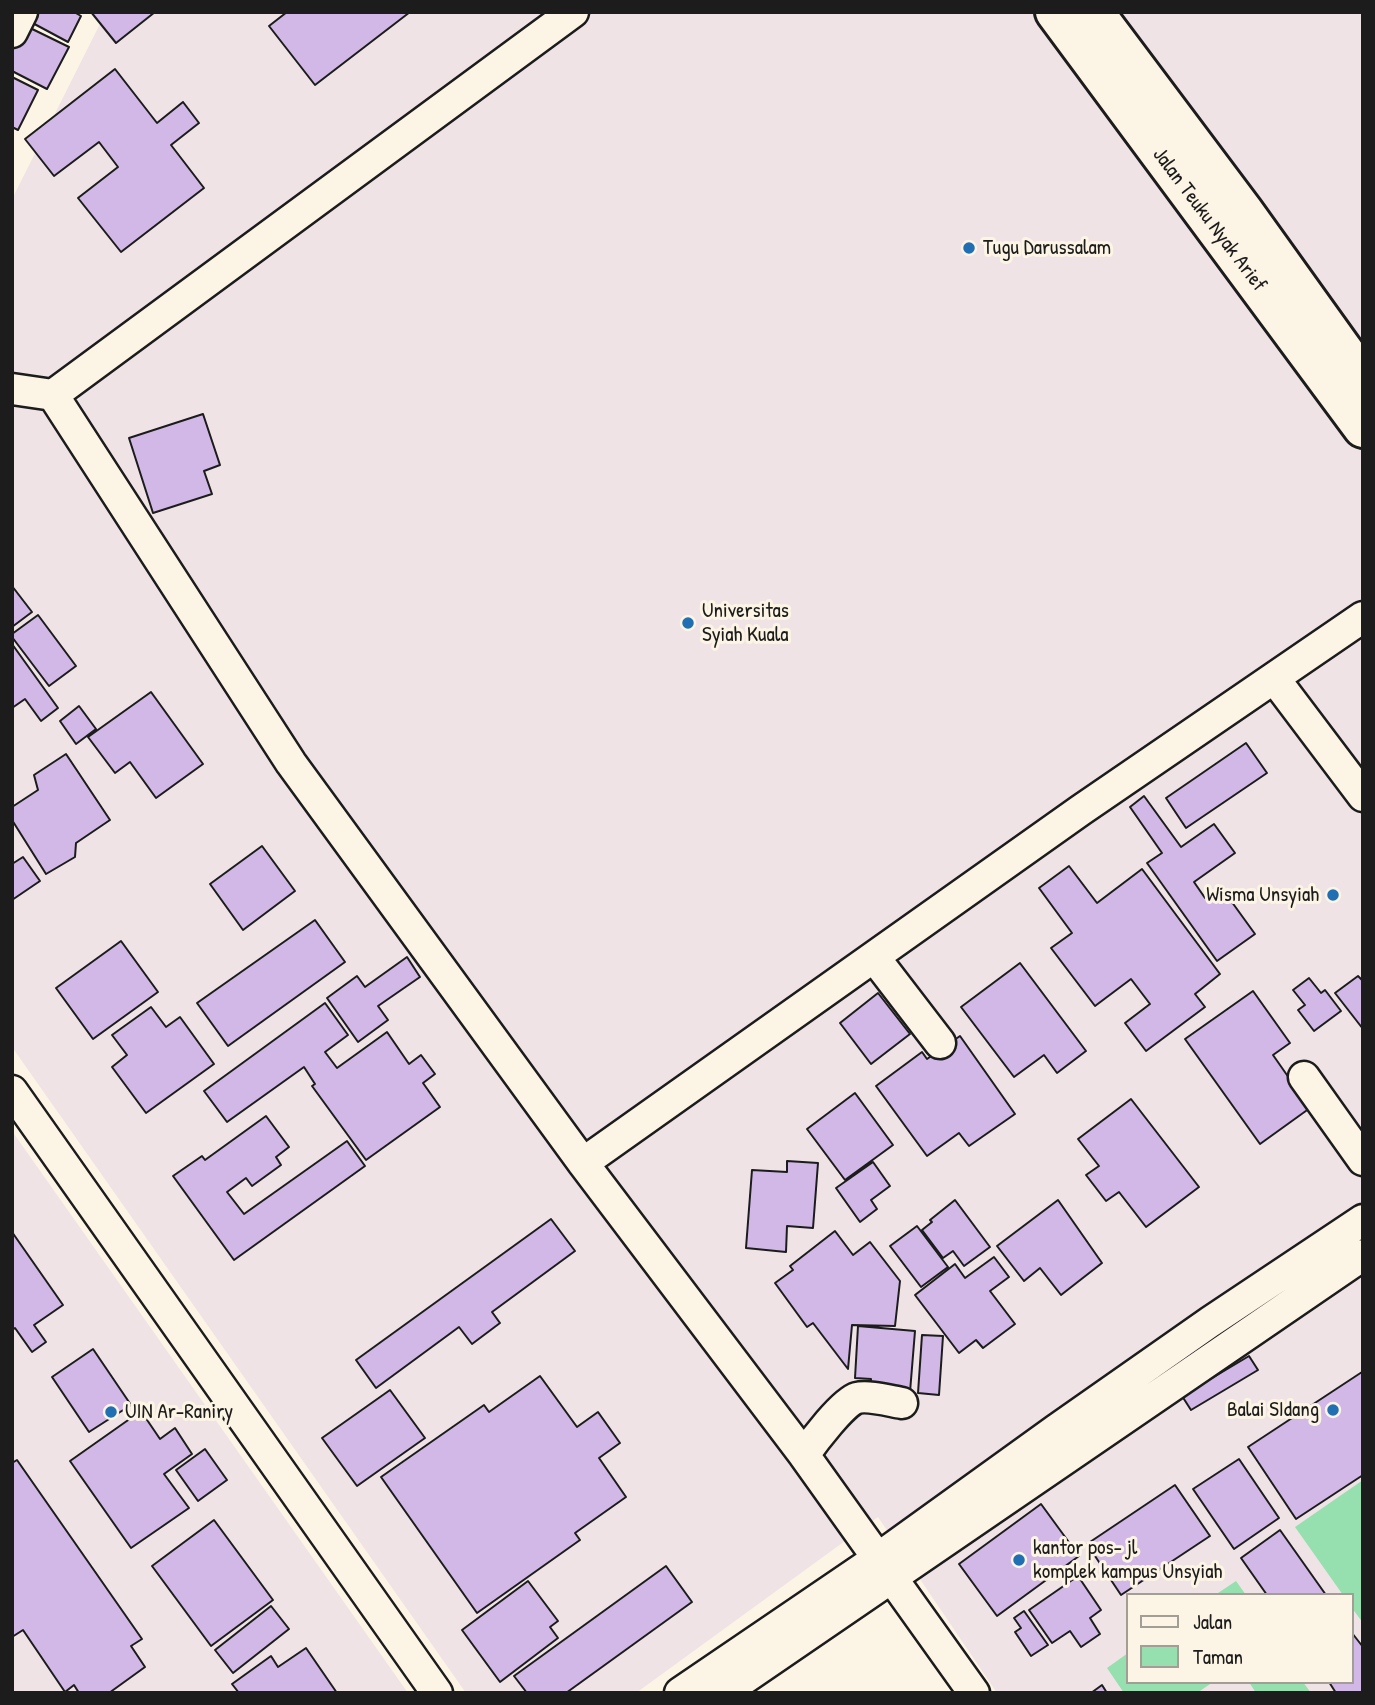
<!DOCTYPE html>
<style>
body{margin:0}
#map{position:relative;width:1375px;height:1705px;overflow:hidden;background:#fcf5e5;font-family:"Patrick Hand",sans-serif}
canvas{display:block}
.frame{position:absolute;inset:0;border:14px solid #1c1c1c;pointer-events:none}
.legend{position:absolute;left:1126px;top:1593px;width:228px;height:91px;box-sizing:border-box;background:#fcf5e5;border:2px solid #a29e95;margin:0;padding:9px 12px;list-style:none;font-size:21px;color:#1c1c1c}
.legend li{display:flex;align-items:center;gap:14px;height:35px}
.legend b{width:35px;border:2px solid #a29e95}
</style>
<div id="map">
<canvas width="1375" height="1705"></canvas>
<div class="frame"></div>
<ul class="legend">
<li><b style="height:9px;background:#fcf5e5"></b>Jalan</li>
<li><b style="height:19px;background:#96e0af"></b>Taman</li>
</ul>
</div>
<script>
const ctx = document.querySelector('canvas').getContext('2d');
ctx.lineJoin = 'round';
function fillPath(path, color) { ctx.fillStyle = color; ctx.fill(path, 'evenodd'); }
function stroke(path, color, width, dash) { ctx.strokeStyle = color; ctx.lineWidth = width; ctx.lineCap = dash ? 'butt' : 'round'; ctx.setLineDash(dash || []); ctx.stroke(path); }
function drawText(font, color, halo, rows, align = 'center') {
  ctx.font = font + ' "Patrick Hand",sans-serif'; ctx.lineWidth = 6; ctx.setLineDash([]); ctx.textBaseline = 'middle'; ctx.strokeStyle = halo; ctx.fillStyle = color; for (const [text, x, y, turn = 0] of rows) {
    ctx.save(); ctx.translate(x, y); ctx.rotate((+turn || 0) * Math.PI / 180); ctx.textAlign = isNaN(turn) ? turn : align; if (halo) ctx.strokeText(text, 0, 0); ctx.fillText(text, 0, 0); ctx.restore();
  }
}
fillPath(new Path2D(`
 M106,12H1363V1693H997L878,1517L636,1693H466L12,1047V199ZM1128,1595H1352V1682H1128Z
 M12,1131L408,1693H12Z`), '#efe3e6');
fillPath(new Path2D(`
 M1363,1480V1623L1352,1608V1595H1343L1295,1527Z
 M1236,1581L1246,1595H1215Z
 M1128,1653V1682H1213L1197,1693H1124L1107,1668Z
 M1249,1682H1303L1311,1693H1256Z`), '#96e0af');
const building = new Path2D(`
 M31,12H74L81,16L68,42L27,20Z
 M91,12H155L116,43Z
 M287,12H410L315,85L269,26Z
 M24,25L69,47L47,89L12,71V48Z
 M115,69L157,123L183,102L199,123L171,145L204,188L121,252L78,198L118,167L99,142L54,176L25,139Z
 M12,77L38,90L18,130L12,127Z
 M203,414L220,465L204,471L212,494L153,513L129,438Z
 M12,586L32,612L12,627Z
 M38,615L76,666L49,686L12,637V634Z
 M12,644L58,708L41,721L25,699L12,708Z
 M151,692L203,764L156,798L130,762L115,773L88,737Z
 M79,706L96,729L76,744L60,721Z
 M1246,743L1267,773L1186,828L1166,798Z
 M66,754L110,820L76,843L75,857L46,874L12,820V807L38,790L34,775Z
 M1144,796L1181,847L1214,824L1235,853L1194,882L1205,898L1221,887L1255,934L1217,961L1147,863L1162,853L1130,807Z
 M262,846L295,891L243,930L210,884Z
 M23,857L40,881L12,900V864Z
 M1069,866L1097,903L1142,869L1220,974L1195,994L1205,1007L1146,1051L1125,1023L1150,1004L1131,979L1095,1006L1051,948L1072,933L1039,888Z
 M315,920L345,962L228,1046L197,1003Z
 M121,941L158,992L93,1039L56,988Z
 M407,957L420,977L378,1006L388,1020L358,1042L327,998L357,976L365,987Z
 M1020,963L1086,1051L1057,1073L1044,1055L1014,1077L961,1007Z
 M1358,976L1363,981V1029L1335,993Z
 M1309,978L1321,993L1325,990L1341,1011L1314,1031L1298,1010L1305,1005L1293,990Z
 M1253,991L1290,1043L1273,1055L1310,1108L1260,1144L1185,1039Z
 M878,993L910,1034L871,1064L840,1023Z
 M325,1003L348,1035L325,1052L337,1068L387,1032L409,1064L421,1055L435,1074L423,1083L440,1107L366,1160L312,1086L315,1084L304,1067L227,1122L204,1091Z
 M151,1007L166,1027L180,1017L214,1064L146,1113L112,1067L127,1055L112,1035Z
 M960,1036L1015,1114L969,1146L959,1133L927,1156L876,1086L922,1052L927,1059Z
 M855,1093L893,1145L845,1180L807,1129Z
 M1131,1099L1199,1187L1146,1227L1119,1192L1106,1201L1086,1175L1099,1166L1078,1139Z
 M266,1116L289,1147L276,1157L281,1165L252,1186L246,1178L227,1192L244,1214L347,1141L365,1166L234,1260L173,1176L202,1156L205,1160Z
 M787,1161L818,1163L813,1228L787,1226L786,1252L746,1248L752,1170L787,1172Z
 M873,1162L890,1186L871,1200L877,1209L860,1222L836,1188Z
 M955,1200L990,1247L964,1266L953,1251L943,1258L922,1230L932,1222L930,1220Z
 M1058,1200L1102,1263L1061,1295L1040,1268L1024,1281L997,1246Z
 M551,1219L575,1251L492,1312L500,1323L472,1344L459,1327L376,1388L356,1360Z
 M917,1226L948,1267L921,1287L890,1246Z
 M835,1231L853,1255L870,1242L900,1281L895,1326L852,1325L848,1369L813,1323L807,1327L775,1283L793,1270L790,1266Z
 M12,1232L63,1305L34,1325L46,1342L32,1352L15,1328L12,1330Z
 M994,1257L1009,1277L990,1291L1015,1324L983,1348L976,1340L959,1353L915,1295L955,1264L965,1278Z
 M858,1326L915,1331L910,1392L871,1389V1379L855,1378Z
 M922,1335L943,1336L939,1395L918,1393Z
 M93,1349L131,1405L89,1432L52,1377Z
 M1249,1356L1258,1370L1191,1410L1182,1396Z
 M1362,1372L1363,1475L1296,1519L1248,1447Z
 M540,1376L577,1427L598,1412L620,1443L599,1458L626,1497L575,1533L580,1540L477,1613L381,1477L484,1405L489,1412Z
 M390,1390L425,1438L357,1486L322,1438Z
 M141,1411L160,1439L175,1428L192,1454L164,1474L189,1508L131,1548L70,1461Z
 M205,1449L227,1480L198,1501L176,1470Z
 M1239,1459L1279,1518L1234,1549L1193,1489Z
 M17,1460L142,1639L131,1646L145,1667L109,1693H79L74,1685L65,1692L23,1630L12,1637V1463Z
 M1175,1485L1210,1536L1121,1595L1087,1544Z
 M1041,1504L1079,1556L997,1616L959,1564Z
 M214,1520L273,1600L211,1646L152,1566Z
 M1280,1530L1326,1595H1267L1241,1558Z
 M666,1566L692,1602L566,1693H527L514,1676Z
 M1078,1576L1101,1610L1090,1618L1100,1634L1081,1647L1070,1631L1052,1643L1029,1610Z
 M528,1581L558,1621L550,1627L558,1638L500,1682L462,1630Z
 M271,1606L289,1629L233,1673L215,1650Z
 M1024,1611L1048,1645L1031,1656L1015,1632L1021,1628L1014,1618Z
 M1352,1633L1363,1647V1693H1336L1329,1682H1352Z
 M306,1648L337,1693H239L232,1684L271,1656L278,1667Z
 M1102,1685L1107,1693H1091Z`);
fillPath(building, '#d1b8e7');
stroke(building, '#1c1c1c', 2);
const minor = new Path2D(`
 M12,32L22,12
 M12,389L53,395L573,12
 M53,395L291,763L583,1163L804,1455L974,1693
 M1274,678L1363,796
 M874,957L940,1043
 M1304,1077L1363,1160
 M12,1091L437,1693
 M583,1163L1081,810L1363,617
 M804,1455C813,1442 843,1402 857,1398C868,1395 890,1401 902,1403
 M680,1693L877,1559L1056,1430L1210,1322L1363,1220
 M723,1693L1363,1255`);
const secondary = new Path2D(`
 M1055,12L1363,428
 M1094,12L1244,212L1363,378`);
stroke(minor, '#1c1c1c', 35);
stroke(secondary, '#1c1c1c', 44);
stroke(minor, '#fcf5e5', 30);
stroke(secondary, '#fcf5e5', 38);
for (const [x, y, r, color] of [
 [969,248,7,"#1f6fb2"],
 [688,623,7,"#1f6fb2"],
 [1333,895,7,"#1f6fb2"],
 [1333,1410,7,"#1f6fb2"],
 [111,1412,7,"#1f6fb2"],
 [1019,1560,7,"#1f6fb2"]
]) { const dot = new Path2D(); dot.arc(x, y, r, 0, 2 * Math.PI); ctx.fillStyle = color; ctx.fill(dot); stroke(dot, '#fcf5e5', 2.5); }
drawText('21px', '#1c1c1c', '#fcf5e5', [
 ["Jalan Teuku Nyak Arief",1209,220,53]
]);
drawText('21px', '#1c1c1c', '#fcf5e5', [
 ["Tugu Darussalam",983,248],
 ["Universitas",702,611],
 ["Syiah Kuala",702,635],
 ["Wisma Unsyiah",1319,895,"right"],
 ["Balai SIdang",1319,1410,"right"],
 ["UIN Ar-Raniry",125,1412],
 ["kantor pos- jl",1033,1548],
 ["komplek kampus Unsyiah",1033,1572]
], 'left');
</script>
